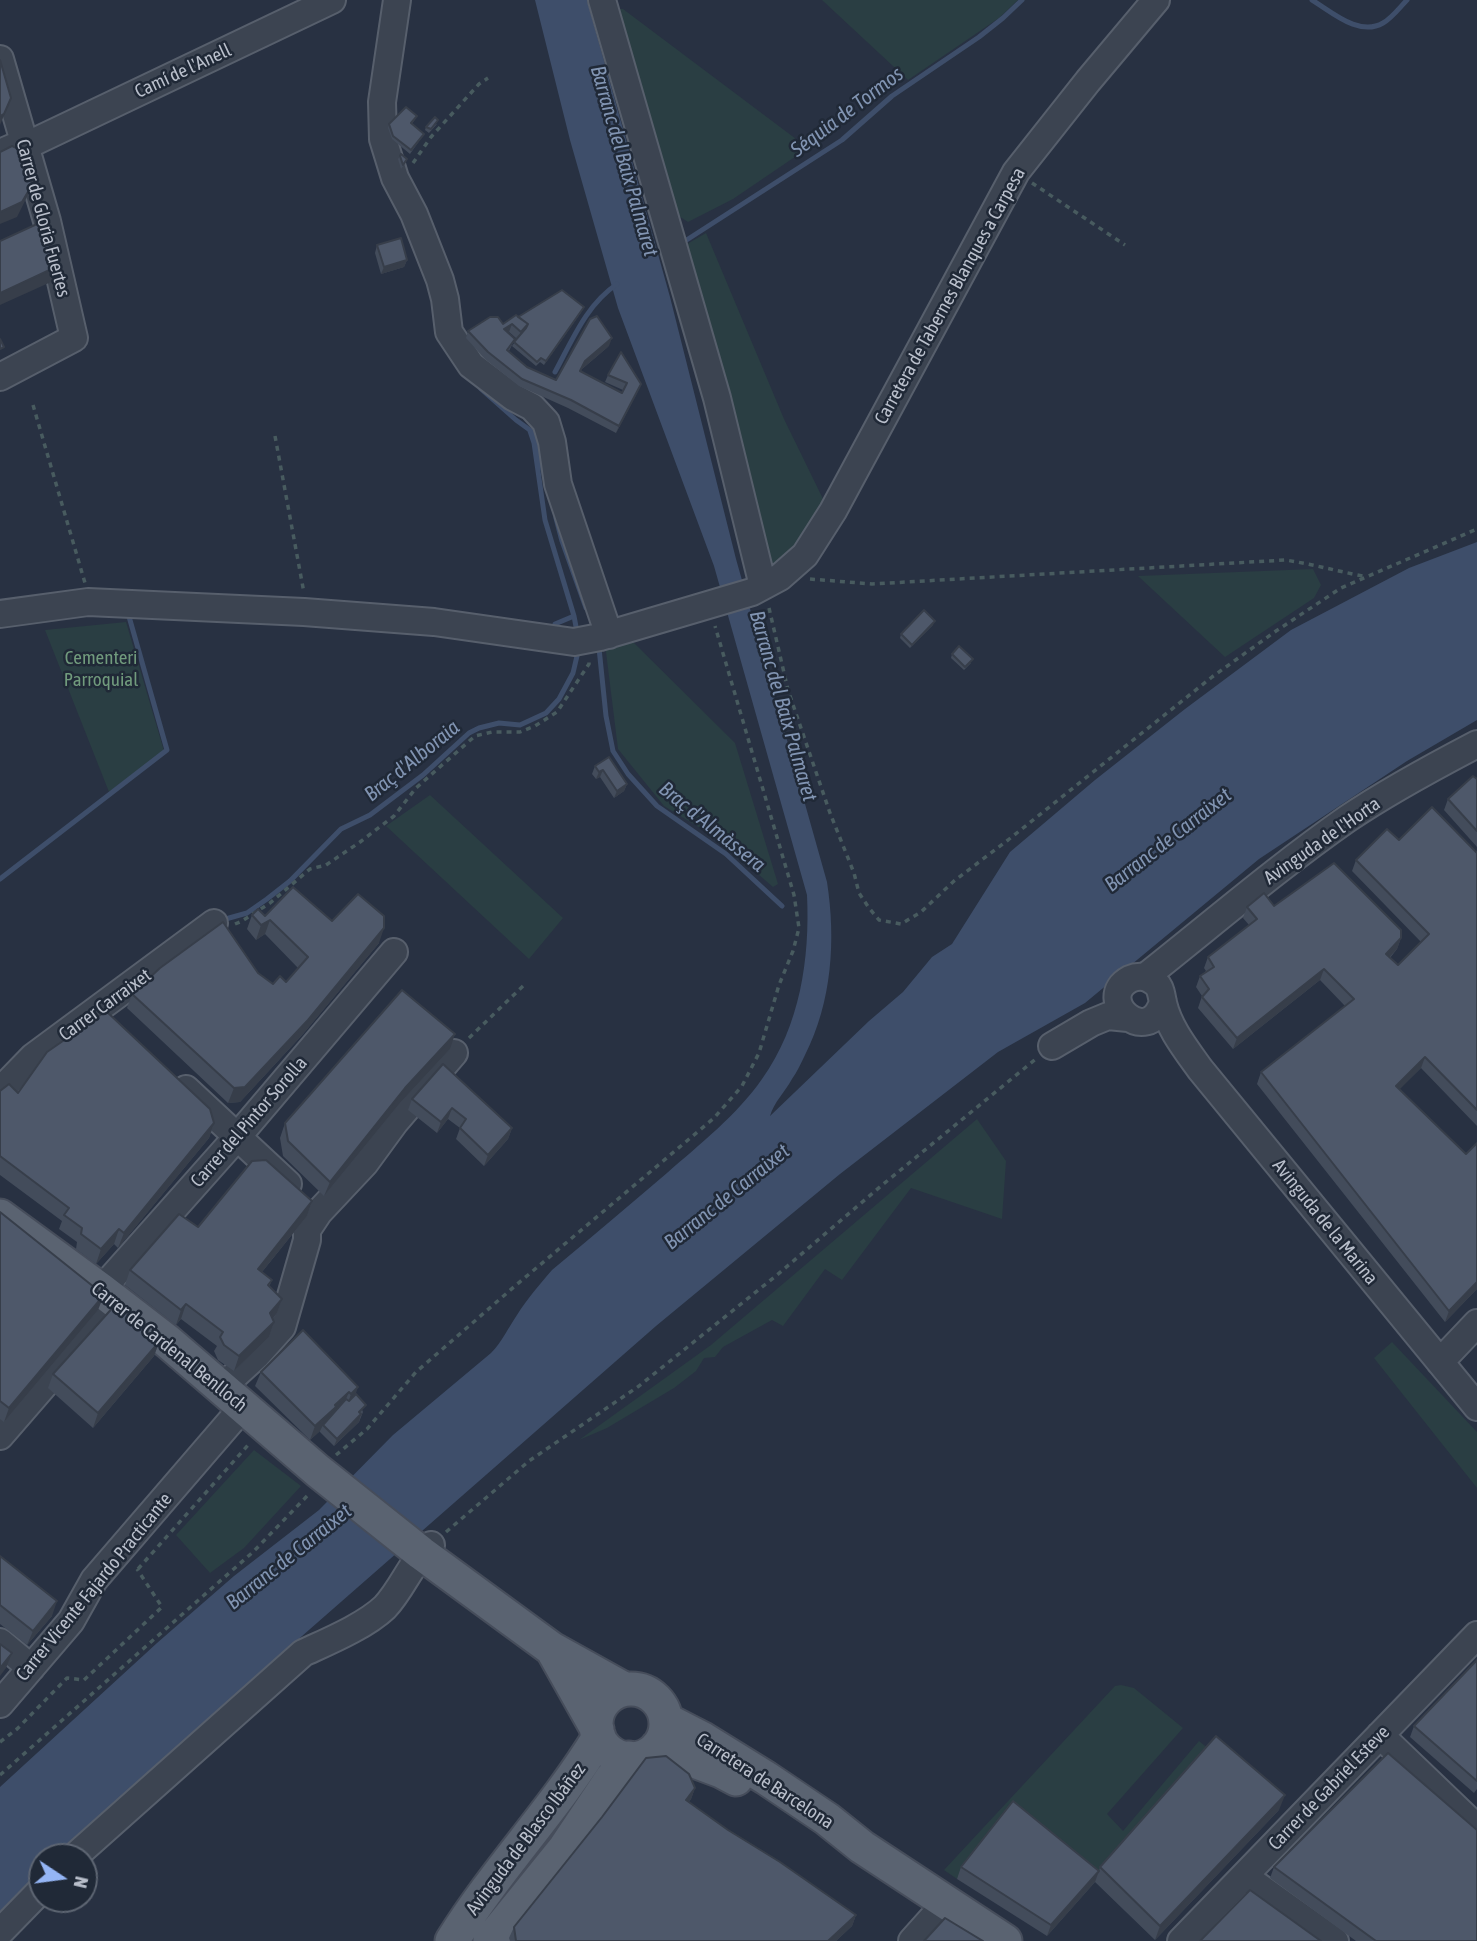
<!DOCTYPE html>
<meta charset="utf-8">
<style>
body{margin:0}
#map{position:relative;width:1477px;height:1941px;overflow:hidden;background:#283142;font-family:"Asap Condensed",sans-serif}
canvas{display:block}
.north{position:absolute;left:28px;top:1843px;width:70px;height:70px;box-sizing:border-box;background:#202937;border:2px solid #5d6572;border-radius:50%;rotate:103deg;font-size:19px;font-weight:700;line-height:28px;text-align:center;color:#b9bfcb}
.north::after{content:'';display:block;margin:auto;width:24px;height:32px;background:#94b5f5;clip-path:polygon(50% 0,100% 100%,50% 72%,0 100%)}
</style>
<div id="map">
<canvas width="1477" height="1941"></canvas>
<div class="north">N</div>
</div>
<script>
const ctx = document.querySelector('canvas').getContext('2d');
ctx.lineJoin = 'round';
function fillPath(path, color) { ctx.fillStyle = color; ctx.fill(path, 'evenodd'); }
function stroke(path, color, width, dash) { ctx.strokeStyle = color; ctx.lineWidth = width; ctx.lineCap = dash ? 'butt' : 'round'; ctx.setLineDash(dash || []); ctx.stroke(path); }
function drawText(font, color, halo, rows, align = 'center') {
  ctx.font = font + ' "Asap Condensed",sans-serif'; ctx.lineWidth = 5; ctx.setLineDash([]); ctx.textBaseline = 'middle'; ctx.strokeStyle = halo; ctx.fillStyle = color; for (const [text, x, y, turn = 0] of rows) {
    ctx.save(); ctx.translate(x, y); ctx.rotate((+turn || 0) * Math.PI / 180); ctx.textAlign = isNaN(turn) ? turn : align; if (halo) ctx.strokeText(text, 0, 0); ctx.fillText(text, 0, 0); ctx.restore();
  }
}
fillPath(new Path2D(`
 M822,0H1018L999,18L908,80Z
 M616,9H623L808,148L733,199L688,222L674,213Z
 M706,233L784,419L825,503L812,531L777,568L764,557L682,247Z
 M1313,569L1321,585L1314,598L1225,657L1138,576Z
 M126,622L164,751L109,792L45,630Z
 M628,637L735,743L778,884L773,887L715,837L664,806L618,749L605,644Z
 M430,795L563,918L529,959L386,826Z
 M977,1119L1006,1161L1002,1219L911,1188L842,1280L825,1269L783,1326L772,1320L723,1347L715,1357L704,1358L696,1371L674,1388L607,1428L579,1440L711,1345Z
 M1392,1342L1477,1432V1488L1374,1358Z
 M254,1450L301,1486L244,1548L210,1573L176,1535Z
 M1121,1685L1134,1688L1183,1728L1107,1814L1123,1831L1199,1741L1210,1750L1095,1882L1009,1812L957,1879L944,1870L1115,1686Z`), '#2a3e43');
fillPath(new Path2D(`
 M535,0H587L670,297L736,559L827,882C836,940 832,1002 805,1055C801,1063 797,1072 792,1079C785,1092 774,1102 770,1116L869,1021L903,992L932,957L952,944L1010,852L1095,780L1185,709L1291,630L1409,568L1477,542V720L1407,761L1259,859L1085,1003L998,1052L840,1174L656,1326L261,1672L57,1857H42V1871L0,1911V1787L157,1643L234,1576L319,1510L393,1435L491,1353C502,1342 508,1328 517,1315C527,1299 540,1284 552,1270C591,1238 629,1205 667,1173C700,1144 737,1115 762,1079C800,1026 810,959 807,895L714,566L618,308L570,140Z`), '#3e4e6a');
stroke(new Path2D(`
 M1312,0C1332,12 1359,37 1383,23C1392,18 1400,7 1407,0
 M685,241L842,140L892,96L979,37L1003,18L1022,0
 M555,372C572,341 586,305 617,284
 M481,389L516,420L534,433L537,440L545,479
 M530,431L534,443L545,520L574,616L577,632
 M556,518L562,541L586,608
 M556,632L555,624L574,616
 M599,648L606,716L613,751L628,774L657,806L726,854L782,906
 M0,879L167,750L128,613
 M222,920L247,913L267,899L290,881L341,829L370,815L423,775L469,733L479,728L499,723L520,725L546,713L559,699L573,673L577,656`), '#3e4e6a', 5);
const minor = new Path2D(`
 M397,0L382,102L383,139L395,178L414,214L440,280L445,299L449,332L471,365L513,397L532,407L546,422L552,442L558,484L609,635
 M602,0L717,398L763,586
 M0,59L47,221L74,338L0,377
 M0,153L23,143L34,142L332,0
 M0,614L88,602L304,612L434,622L574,642L600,637L752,592L780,577L805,555L833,511L1016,172L1088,81L1156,0
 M1145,977C1212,924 1277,868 1347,819C1388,791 1433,767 1477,744
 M1163,1002C1148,1050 1093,999 1130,979C1137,976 1145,976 1151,980C1161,985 1161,993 1163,1003C1169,1028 1185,1048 1200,1069L1477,1407
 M1052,1046L1091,1023L1108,1016L1128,1018
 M186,1089L288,1184
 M0,1091L33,1057L214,923
 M101,1290L237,1137L394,952
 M1440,1362L1477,1323
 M221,1388L256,1356L282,1327L307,1240V1230L319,1212L365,1163L395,1122L454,1053
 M0,1436L116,1302
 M0,1642L31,1668
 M0,1704L71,1621L94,1580L243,1407
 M1380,1735L1477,1828
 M74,1857L303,1653C329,1641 365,1626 385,1607C403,1588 411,1562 431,1545
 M1244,1876L1335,1941
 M0,1932L42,1889
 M912,1941L946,1903
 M1181,1941L1477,1635`);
const major = new Path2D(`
 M0,1216L101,1290L167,1341L318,1471L421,1553L552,1649L624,1689
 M552,1649L597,1729
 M596 1724a35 35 0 1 1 70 0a35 35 0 1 1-70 0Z
 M666,1720L703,1739L766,1778L827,1819L862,1847L1005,1941
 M657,1747L721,1771L736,1779
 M452,1941C496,1870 555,1809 599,1737
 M490,1941L565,1848L612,1778L629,1758`);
stroke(minor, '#575f6c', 30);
stroke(major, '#464d5b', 37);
stroke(new Path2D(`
 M413,163L431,137L479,84L488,78
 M1032,183L1125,245
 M33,405L85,583
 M275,436L304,593
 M810,579L872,584L1285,560C1312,564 1336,571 1363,576
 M769,608L788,690L830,813L854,873L859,893L869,908L879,920L901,924L921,912L954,881L1008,840L1212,677L1276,631L1341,588L1477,529
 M235,924L242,921L270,903L310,869L326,865L360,842L394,816L416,788L475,736L492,732H520L535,726L557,712L589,664V660
 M469,1038L523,986
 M336,1455L367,1429L416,1372L515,1286L714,1118L742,1086L759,1053L779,985L793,951L799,928L794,895L715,626
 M446,1532L529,1461L639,1386L777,1275L881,1186L1037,1058
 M138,1569L249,1444
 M0,1742L17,1729L67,1678L84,1680L162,1607L137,1569
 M0,1775L253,1552L309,1494`), '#485b5f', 3.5, [5, 5]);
stroke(minor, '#3c4451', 26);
stroke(major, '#5a6371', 33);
fillPath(new Path2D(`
 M417,116L412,124L424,134L422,137L410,154L392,139L388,128L389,124Z
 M437,124L429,133L425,130L426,127Z
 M400,156L406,162L401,169L398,159Z
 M377,245L407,260L404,267L381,274L375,253Z
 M582,311L544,365L540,362L536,366L512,346L517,339L509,332L508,333L515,339L509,351L527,367L556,380L609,346L582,369L581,371L622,393L623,390L605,382L608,375L621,352L638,391L616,433L568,408L519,386L485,359L466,338L468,331L503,324L518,317Z
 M933,625L910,648L900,638L901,634Z
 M952,654L971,663L964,670L951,658Z
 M609,757L627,784L624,791L614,798L600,777L596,779L592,774L595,766Z
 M1477,779V847L1444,810L1448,799Z
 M1399,840L1477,853V1126L1421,1068L1399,1089L1466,1154L1477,1143V1289L1445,1322L1257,1084L1261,1072L1345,1006L1320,980L1233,1049L1198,1008L1202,996L1196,987L1200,976L1206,971L1204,968L1208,957L1249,925L1243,918L1247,907L1274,906L1401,938L1397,949L1390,958L1398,965L1421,942L1352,871L1356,860Z
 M252,915L332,921L379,943L303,1034L240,1102L228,1103L127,1008L132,994L258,973L273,984L286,982L298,968L265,934L256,940L247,929Z
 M450,1049L400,1103L324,1196L283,1156L280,1138L285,1123Z
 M443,1064L512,1128L508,1139L484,1166L456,1139L460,1128L448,1119L437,1133L408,1110L412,1099Z
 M0,1091L18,1093L214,1123L209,1138L118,1248L114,1244L96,1264L76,1249L77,1242L59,1229L62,1221L0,1175Z
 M312,1201L307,1216L262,1272L272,1280L269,1287L282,1299L277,1313L273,1319L274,1322L269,1337L234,1371L218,1360L214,1351L217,1346L181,1319L176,1325L125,1285L130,1270L198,1227Z
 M0,1212L98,1310L4,1422L0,1419Z
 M303,1330L356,1394L363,1412L359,1422L334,1446L320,1432V1431L310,1440L255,1386L261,1372Z
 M159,1342L154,1356L93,1428L48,1388L53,1374Z
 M0,1556L52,1616L27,1645L0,1624Z
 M1477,1660V1789L1474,1793L1410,1737L1414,1726Z
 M695,1788L691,1799L689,1802L728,1830L856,1915L852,1926L836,1941H510L509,1938L514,1927Z
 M1279,1810L1155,1940L1095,1882L1047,1936L957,1879L961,1867L1099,1871L1100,1867Z
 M1274,1867L1477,1941H1356L1270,1878Z`), '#434c5b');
fillPath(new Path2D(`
 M11,98L5,113L0,125V116Z
 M32,185L26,199L17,217L0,224V212Z
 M407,260L404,267L381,274L384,267Z
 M56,267L51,282L0,305V293Z
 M584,307L582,311L544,365L546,361Z
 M512,324L509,332L501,337L504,329Z
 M612,338L609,346L582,369L577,378L585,361Z
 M641,384L638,391L616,433L619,426Z
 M935,621L933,625L910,648L912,645Z
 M603,770L600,777L596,779L599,772Z
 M627,784L624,791L614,798L617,791Z
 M270,920L265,934L256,940L261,925Z
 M384,928L379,943L303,1034L240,1102L228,1103L234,1088Z
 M1401,938L1397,949L1382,965L1386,954Z
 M1324,969L1320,980L1233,1049L1237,1038Z
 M455,1034L450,1049L400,1103L324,1196L330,1182L405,1088Z
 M1425,1057L1421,1068L1392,1097L1396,1086Z
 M452,1108L448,1119L437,1133L441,1122Z
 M214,1123L209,1138L118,1248L124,1233Z
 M512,1128L508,1139L484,1166L488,1155Z
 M312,1201L307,1216L253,1283L258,1269Z
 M119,1229L114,1244L96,1264L101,1249Z
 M1477,1282V1289L1445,1322L1449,1311Z
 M104,1295L98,1310L4,1422L9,1408Z
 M282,1299L277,1313L265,1328L270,1313Z
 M186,1304L181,1319L176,1325L181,1310Z
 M274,1322L269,1337L234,1371L239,1356Z
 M159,1342L154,1356L93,1428L98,1413Z
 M358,1387L353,1402L346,1409L351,1394Z
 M349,1392L343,1406L323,1425L320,1431L310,1440L315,1426Z
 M361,1414L359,1422L334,1446L337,1439Z
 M57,1601L52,1616L27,1645L33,1631Z
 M12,1653L6,1668L0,1676V1668Z
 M695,1788L691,1799L682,1811L686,1800Z
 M1285,1795L1279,1810L1155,1940L1160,1926Z
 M1099,1871L1095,1882L1047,1936L1051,1925Z
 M856,1915L852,1926L836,1941H828Z`), '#373e4a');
const building = new Path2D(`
 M0,60L11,98L4,114L0,116Z
 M406,107L417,116L411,123L424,134L411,150L393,136L389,124Z
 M435,117L438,120L431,129L426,127Z
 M12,146L26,152L32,185L22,202L0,212V152Z
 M401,154L407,159L403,165L400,156Z
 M37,224L45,226L56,267L0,293V241Z
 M401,238L407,260L384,267L377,245Z
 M562,290L584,307L546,361L541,358L537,362L514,342L526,328L528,324L518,317Z
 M516,315L528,324L521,332L512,324L504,329L515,339L507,350L527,367L556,380L590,319L597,316L612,338L585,361L580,371L622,393L627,383L608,375L621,352L641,384L619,426L571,400L522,379L488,352L468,331L490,317H498L503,324Z
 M0,339L4,347L0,349Z
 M924,610L935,621L912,645L901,634Z
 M959,646L973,659L965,667L952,654Z
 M609,757L627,784L617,791L603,770L599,772L595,766Z
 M1473,776L1477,779V831L1448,799Z
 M1432,807L1477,853V1110L1425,1057L1396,1086L1466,1154L1477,1143V1282L1449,1311L1261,1072L1354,999L1324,969L1237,1038L1202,997L1209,989L1200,976L1214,967L1208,957L1257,919L1247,907L1264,893L1274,906L1334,863L1401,930V938L1386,954L1398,965L1429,934L1356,860L1387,829L1399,840Z
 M293,887L332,921L358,894L384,916V928L308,1020L245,1087L234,1088L132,994L160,968L223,922L258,973L273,984L280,976L286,982L308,957L270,920L261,925L252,915L258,909L265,916Z
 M402,990L455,1034L405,1088L330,1182L288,1141L285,1123Z
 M106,1011L210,1109L214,1123L124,1233L119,1229L101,1249L81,1234L82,1228L64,1215L69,1208L0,1156V1091L9,1084L18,1093L47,1052Z
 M443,1064L512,1128L488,1155L460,1128L466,1119L452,1108L441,1122L412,1099Z
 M266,1160L312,1201L258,1269L272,1280L268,1285L282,1299L270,1313L274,1322L239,1356L224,1345L220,1337L223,1332L186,1304L181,1310L130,1270L179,1214L198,1227L252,1161Z
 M0,1212L104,1295L9,1408L0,1401Z
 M116,1304L159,1342L98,1413L53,1374Z
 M303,1330L358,1387L351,1394L349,1392L335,1405L336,1407L315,1426L261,1372Z
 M356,1394L366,1405L359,1412L361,1414L337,1439L323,1425L346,1399L349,1401Z
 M0,1556L57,1601L33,1631L0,1605Z
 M0,1644L12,1653L0,1668Z
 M1477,1660V1781L1414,1726Z
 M1216,1736L1285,1795L1160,1926L1100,1867Z
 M1388,1753L1477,1830V1941H1376L1274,1867Z
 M666,1756L689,1774L695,1788L686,1800L728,1830L780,1862L856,1915L828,1941H516L514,1927L602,1817L646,1758Z
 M1013,1801L1099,1871L1051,1925L961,1867Z
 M1250,1890L1321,1941H1200Z
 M945,1918L983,1941H924Z`);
fillPath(building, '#4e586a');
stroke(building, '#373e4a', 2);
drawText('19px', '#b9bfcb', '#202937', [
 ["Camí de l'Anell",183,71,-25],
 ["Carrer de Gloria Fuertes",43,218,75],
 ["Carretera de Tabernes Blanques a Carpesa",950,296,-61],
 ["Avinguda de l'Horta",1322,841,-35],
 ["Carrer Carraixet",105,1005,-36],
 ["Carrer del Pintor Sorolla",249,1122,-49],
 ["Avinguda de la Marina",1325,1222,51],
 ["Carrer de Cardenal Benlloch",169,1347,39],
 ["Carrer Vicente Fajardo Practicante",94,1587,-51],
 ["Carretera de Barcelona",765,1781,33],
 ["Carrer de Gabriel Esteve",1329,1788,-46],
 ["Avinguda de Blasco Ibáñez",526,1839,-53]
]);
drawText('19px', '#719b7d', '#202937', [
 ["Cementeri",101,658],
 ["Parroquial",101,680]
]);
drawText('italic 21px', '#8194b2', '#202937', [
 ["Séquia de Tormos",847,112,-37],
 ["Barranc del Baix Palmaret",624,161,74],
 ["Barranc del Baix Palmaret",783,706,74],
 ["Braç d'Alboraia",412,761,-39],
 ["Braç d'Almàssera",712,827,39],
 ["Barranc de Carraixet",1168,840,-38],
 ["Barranc de Carraixet",727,1197,-39],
 ["Barranc de Carraixet",289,1557,-39]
]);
</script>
